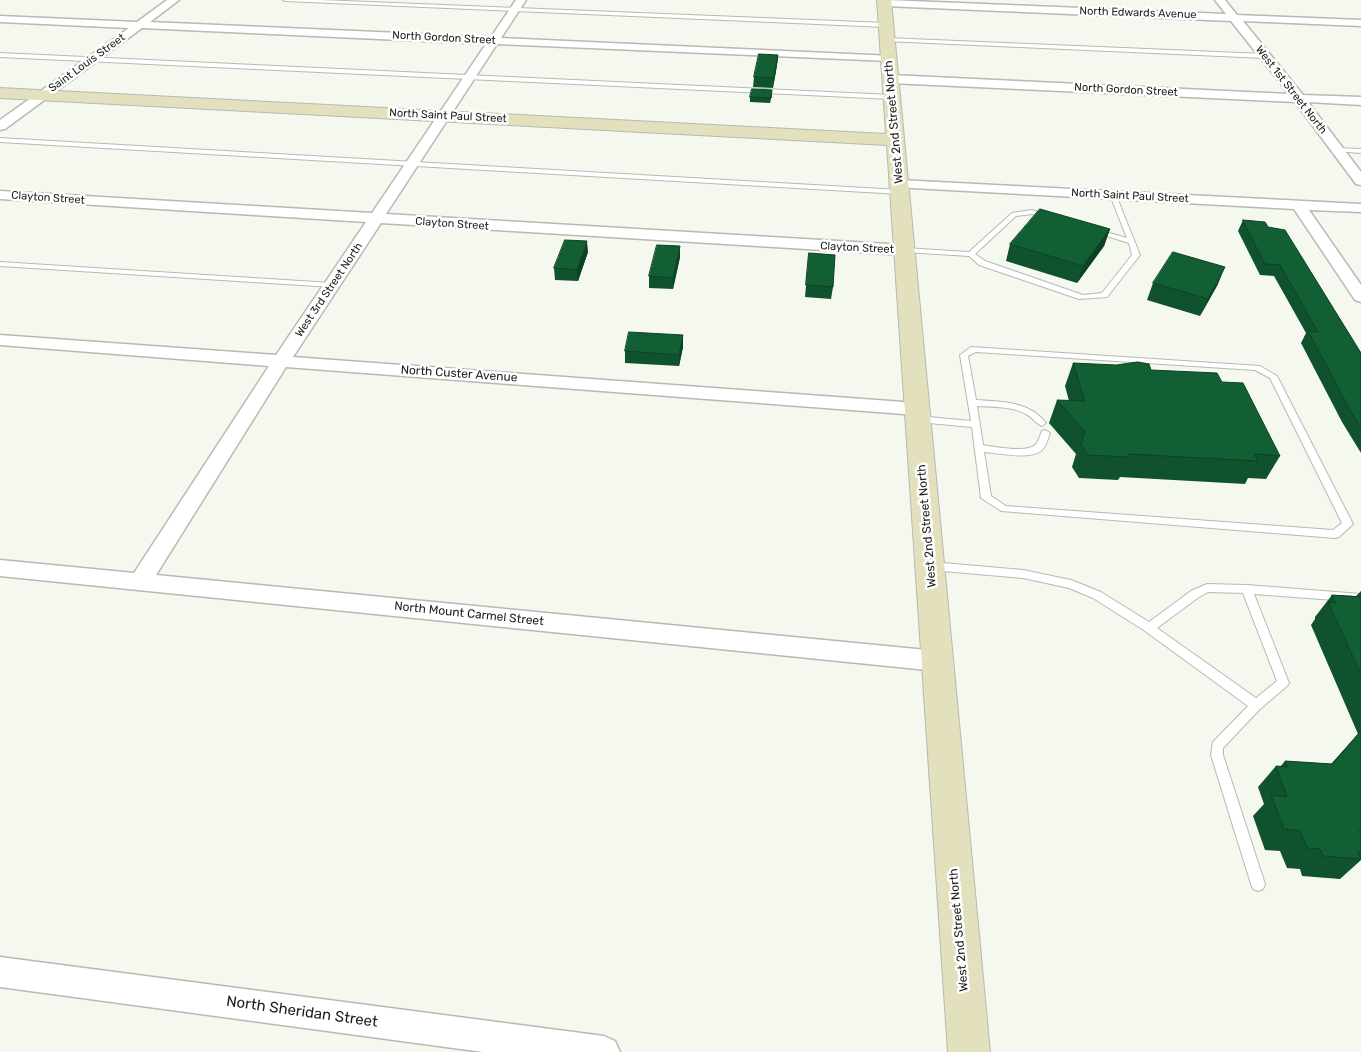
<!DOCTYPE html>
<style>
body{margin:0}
canvas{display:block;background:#f4f8ef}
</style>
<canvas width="1361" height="1052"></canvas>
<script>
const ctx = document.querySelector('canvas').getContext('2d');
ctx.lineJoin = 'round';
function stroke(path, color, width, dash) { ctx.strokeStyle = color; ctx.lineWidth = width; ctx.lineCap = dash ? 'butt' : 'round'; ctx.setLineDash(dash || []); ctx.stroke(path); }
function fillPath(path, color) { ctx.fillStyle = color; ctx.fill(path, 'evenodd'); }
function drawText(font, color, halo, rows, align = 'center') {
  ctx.font = font + ' Rubik,sans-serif'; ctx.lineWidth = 5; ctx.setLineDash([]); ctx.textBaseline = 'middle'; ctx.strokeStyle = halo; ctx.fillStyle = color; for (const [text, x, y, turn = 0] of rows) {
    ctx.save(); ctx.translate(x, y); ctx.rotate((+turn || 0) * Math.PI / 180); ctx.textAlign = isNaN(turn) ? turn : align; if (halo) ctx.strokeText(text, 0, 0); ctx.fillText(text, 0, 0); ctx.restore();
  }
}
const lane = new Path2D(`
 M283,0H320L886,23L889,25L886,27L285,1Z
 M887,38L1265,54L1268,56L1265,58L885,41Z
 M0,53L892,95L895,97L892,99L0,57Z
 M0,138L900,190L903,192L900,194L0,142Z
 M1337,148L1361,149V153L1335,151V149Z
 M1113,193L1116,195L1140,255L1107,297L1079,299L979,265L969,256L905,252L901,250L905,248L969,252L1012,213L1032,210L1053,217L1050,219L1032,214L1016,216L975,254L985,261L1083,295L1102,293L1132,255L1129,243L1091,231L1095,229L1127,238L1110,195Z
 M0,262L332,283L336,285L332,287L0,266Z
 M971,347L1260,366L1277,376L1353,524L1339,537L1335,538L1001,511L981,498L972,427L918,422L914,419L918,416L971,421L960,355ZM976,352L1255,370L1270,378L1342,523L1333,530L1006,506L991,496L984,452C999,453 1028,460 1041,451C1046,447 1048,439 1050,433L1045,430L1042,431C1040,435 1039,442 1035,445C1027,453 994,447 983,445L977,406C993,407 1012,406 1026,414C1032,417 1035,423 1042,426L1046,423C1029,401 1002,402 976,400L968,356Z
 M931,562L1023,570L1071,580L1101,592L1149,622L1191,591L1207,584L1247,585L1361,594V602L1254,594L1289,683L1287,686L1260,709L1223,748V755L1265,884L1263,889L1258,891L1253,889L1251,884L1211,755L1213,742L1248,706L1145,631L1093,598L1069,588L1023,578L931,570L927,569L926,566L927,563ZM1208,592L1243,593L1277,681L1256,698L1157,628L1199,597Z`);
const street = new Path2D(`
 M167,0H179L150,22L491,37L516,0H526L501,38L893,56L895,58L893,60L889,61L497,44L386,214L905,245L910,247L913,250L910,253L905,255L381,223L293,357L917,403L924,405L926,409L924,413L917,415L286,367L156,575L937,651L946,654L949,661L946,668L937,671L0,576V560L134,573L269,366L0,345V335L276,355L366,222L0,199V191L372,213L486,44L142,28L5,129L0,130V120L129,28L0,22V16L137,22Z
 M887,0L1226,14L1215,0H1225L1237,15L1361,20V26L1243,21L1303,95L1361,97V105L1308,102L1361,172V185L1356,184L1295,102L891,83L885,79L891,75L1289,94L1231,21L885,6L880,3Z
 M899,180L1361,204V212L1309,210L1361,285V302L1355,300L1294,209L894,187L892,184L894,181Z
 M0,957L604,1036L615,1041L620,1052H483L0,987Z`);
const secondary = new Path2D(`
 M877,0H891L990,1052H948L887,145L0,98V88L886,134Z`);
stroke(lane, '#b6bab2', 2);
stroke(street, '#b6bab2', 3);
stroke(secondary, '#b6bab2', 2);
fillPath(lane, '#fff');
fillPath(street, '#fff');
fillPath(secondary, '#e3e0bd');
fillPath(new Path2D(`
 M778,55L777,65L773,88L753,87L754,77Z
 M772,95L770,103L750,102V97Z
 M1243,220L1268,227L1361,353V453L1342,422L1301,343L1306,333L1274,276L1260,275L1238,231Z
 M1110,229L1104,246L1077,283L1006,261L1010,244Z
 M588,252L578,281L555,280L554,268Z
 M809,253L833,287L831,299L805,297Z
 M680,257L673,289L649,288V276Z
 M1153,283L1218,284L1200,316L1147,300Z
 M683,335V347L679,366L625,363V351Z
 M1073,363L1151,370L1222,382L1280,456L1266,479L1248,478L1245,484L1120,477L1118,480L1079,478L1072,467L1076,454L1049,423L1057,400L1069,401L1065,386Z
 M1361,591V860L1340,879L1302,876L1300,869L1287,868L1280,851L1265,850L1253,816L1264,804L1258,787L1276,766L1280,767L1285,761L1331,764L1358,734L1311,625L1315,619V617L1332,595L1356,596Z`), '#0f522d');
fillPath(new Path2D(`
 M778,55L777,65L773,88L774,78Z
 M1110,229L1104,246L1077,283L1083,266Z
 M587,241L588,252L578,281L577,270Z
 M680,246V257L673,289V278Z
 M1225,267L1218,284L1200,316L1208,299Z
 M683,335V347L679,366V355Z`), '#0d4224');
const building = new Path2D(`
 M759,54L778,55L774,78L754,77Z
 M752,89L772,90L771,98L750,97Z
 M1040,209L1110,229L1083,266L1010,244Z
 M1243,220L1265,222L1268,227L1285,230L1361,353V428L1350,410L1308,331L1318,332L1280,265L1265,264Z
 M565,240L587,241L577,270L554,268Z
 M657,245L680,246L673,278L649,276Z
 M1173,252L1225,267L1208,299L1153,283Z
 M809,253L835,255L833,287L806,285Z
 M629,332L683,335L679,355L625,351Z
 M1138,362L1149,364L1151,370L1217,373L1222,382L1243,383L1280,456L1254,454L1258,461L1128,454L1129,457L1088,455L1081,444L1085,432L1057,400L1085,401L1073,363L1116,365Z
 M1332,595L1361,597V674L1328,602L1335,603Z
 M1361,731V831H1359L1361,834V852H1358L1361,859L1323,856L1320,849L1307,848L1300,831L1284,829L1271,795L1287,797L1276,766L1288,767L1285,761L1332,764Z`);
fillPath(building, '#125f34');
stroke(building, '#0d4224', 1);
drawText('11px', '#1d1f1c', '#fff', [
 ["North Edwards Avenue",1138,13,2],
 ["North Gordon Street",444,38,3],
 ["Saint Louis Street",87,63,-36],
 ["North Gordon Street",1126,90,3],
 ["West 1st Street North",1291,90,52],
 ["North Saint Paul Street",448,116,3],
 ["North Saint Paul Street",1130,196,3],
 ["Clayton Street",48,198,4],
 ["Clayton Street",452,224,4],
 ["Clayton Street",857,248,3],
 ["West 3rd Street North",329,290,-56]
]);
drawText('12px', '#1d1f1c', '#fff', [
 ["West 2nd Street North",894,122,-95],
 ["North Custer Avenue",459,374,4],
 ["West 2nd Street North",927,526,-95],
 ["North Mount Carmel Street",469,614,6],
 ["West 2nd Street North",959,930,-95]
]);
drawText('15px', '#1d1f1c', '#fff', [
 ["North Sheridan Street",302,1012,8]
]);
</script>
